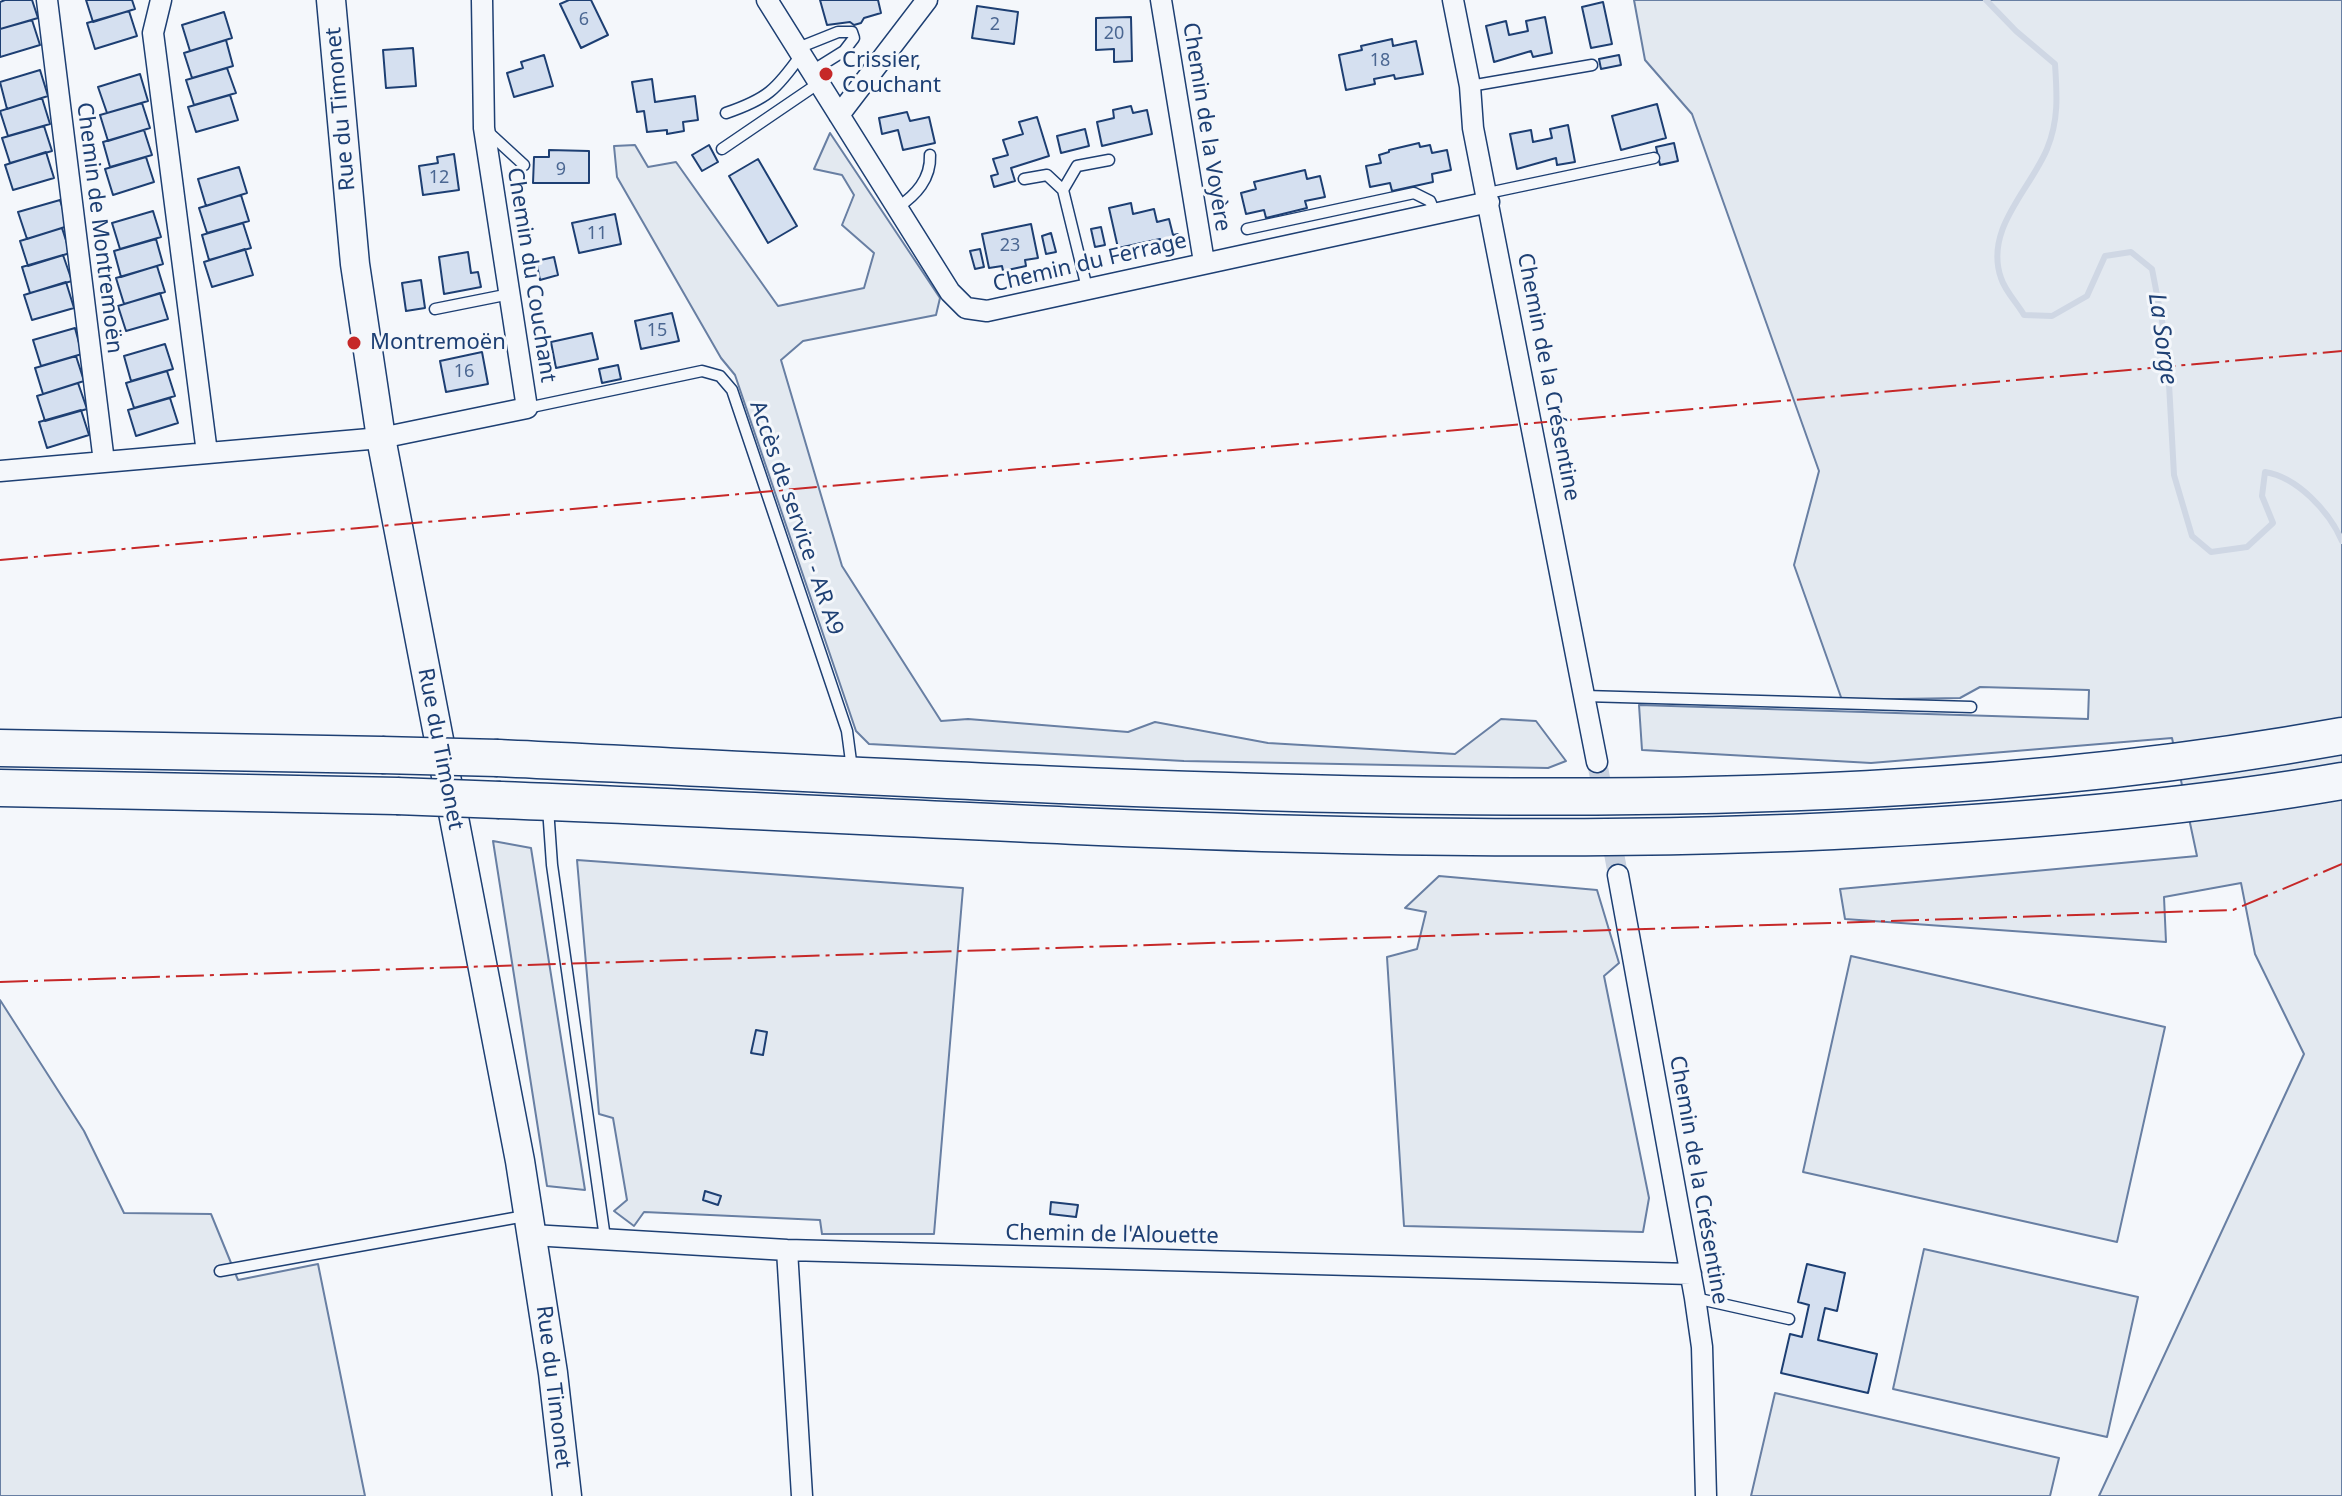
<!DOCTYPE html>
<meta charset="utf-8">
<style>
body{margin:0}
canvas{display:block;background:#f4f7fb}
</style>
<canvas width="2342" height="1496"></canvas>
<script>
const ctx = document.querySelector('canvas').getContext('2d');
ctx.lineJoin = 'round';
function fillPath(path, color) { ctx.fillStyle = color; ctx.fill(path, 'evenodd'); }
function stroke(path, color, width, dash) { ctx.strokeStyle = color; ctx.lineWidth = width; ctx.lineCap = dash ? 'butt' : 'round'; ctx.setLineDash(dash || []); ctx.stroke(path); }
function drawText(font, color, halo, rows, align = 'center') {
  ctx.font = font + ' "Noto Sans",sans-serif'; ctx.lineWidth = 6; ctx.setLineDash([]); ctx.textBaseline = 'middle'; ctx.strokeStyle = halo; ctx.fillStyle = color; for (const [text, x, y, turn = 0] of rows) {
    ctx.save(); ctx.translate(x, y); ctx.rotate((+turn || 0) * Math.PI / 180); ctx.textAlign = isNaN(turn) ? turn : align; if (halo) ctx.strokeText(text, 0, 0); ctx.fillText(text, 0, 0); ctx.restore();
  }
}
const green = new Path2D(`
 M1634,0H2342V1496H2099L2304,1054L2255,954L2241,883L2164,897L2166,942L1845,919L1840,889L2197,856L2172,738L1871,763L1642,750L1639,705L2088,719L2089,690L1980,687L1960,698L1842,700L1794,565L1819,471L1692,114L1645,60Z
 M830,133L940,298L936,315L803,341L781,360L842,566L941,721L968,719L1128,732L1155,722L1268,743L1455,754L1501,719L1536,721L1566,761L1548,768L1184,761L869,744L856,731L735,375L721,358L617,177L614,146L635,145L648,167L676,162L778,306L864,288L874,253L842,225L854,195L842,175L814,169Z
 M493,841L531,848L585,1190L547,1186Z
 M577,860L963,888L934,1234H822L820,1220L644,1212L634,1226L614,1211L627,1200L613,1118L599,1114Z
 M1439,876L1597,890L1619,963L1604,976L1649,1198L1643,1232L1404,1226L1387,957L1417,949L1426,912L1405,908Z
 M1851,956L2165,1027L2117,1242L1803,1172Z
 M0,1000L84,1131L124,1213L211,1214L238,1280L318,1264L365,1496H0Z
 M1924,1249L2138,1297L2107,1437L1893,1389Z
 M1775,1393L2059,1458L2050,1496H1751Z`);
fillPath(green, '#e3e9f0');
stroke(green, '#687fa3', 2);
stroke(new Path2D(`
 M1986,0L2016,31L2055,64C2057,94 2059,120 2047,149C2030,190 1984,229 2001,278C2005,291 2017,303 2024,315L2052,316L2087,296L2105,256L2131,252L2152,269L2167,347L2174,475L2192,536L2211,552L2247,547L2273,523L2262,496L2265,472C2297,477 2329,511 2342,541`), '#cfd7e4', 6);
const building = new Path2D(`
 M5,0H32L38,18L0,29V2Z
 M86,0H132L135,9L93,22Z
 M569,0H591L608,35L581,48L560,4Z
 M820,0H878L881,13L864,18L861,23L854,25L850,22L827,25Z
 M1603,2L1612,44L1591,48L1582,7Z
 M977,6L1018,12L1014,44L972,38Z
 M129,11L137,36L95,49L87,23Z
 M224,12L232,38L190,51L182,25Z
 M1131,17L1132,61L1114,62V49L1096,50V18Z
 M1545,17L1552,53L1533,57L1531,51L1494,62L1486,26L1506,21L1509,35L1528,31L1526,21Z
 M32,20L40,45L0,57V29Z
 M1392,39L1393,46L1416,41L1423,74L1395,79L1394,75L1374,79L1375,84L1346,90L1339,55L1362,50L1361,46Z
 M226,40L233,66L192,78L184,53Z
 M413,48L416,86L386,88L383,50Z
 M544,55L553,86L514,97L507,73L523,68L521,62Z
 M1619,55L1621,65L1601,69L1599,59Z
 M227,68L236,93L194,105L186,80Z
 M40,70L48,96L7,109L0,82Z
 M140,74L148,101L107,113L98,87Z
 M652,79L655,102L695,96L698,120L683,122L684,131L667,134V130L647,132L644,111L637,112L632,82Z
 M230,95L238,120L196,132L188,107Z
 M42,98L50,124L8,136L0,111Z
 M142,103L150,128L108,141L100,115Z
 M1657,104L1666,138L1621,150L1612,116Z
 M1131,106L1133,113L1147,110L1152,134L1102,146L1097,122L1114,118L1113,110Z
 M907,112L910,121L929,117L935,143L903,150L898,130L882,134L879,118Z
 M1037,117L1049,156L1011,168L1015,181L994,187L991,176L998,174L993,159L1008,155L1003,140L1023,134L1019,122Z
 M1568,125L1575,162L1557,165L1556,158L1517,169L1510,134L1531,130L1533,142L1552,138L1550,129Z
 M44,126L52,151L10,163L2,138Z
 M1085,129L1089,146L1061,153L1057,136Z
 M144,130L152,155L110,167L103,142Z
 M1419,143L1420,147L1430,145L1432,153L1447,150L1451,170L1432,174L1433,182L1392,191L1390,183L1370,187L1366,166L1381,163L1379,155L1389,152V150Z
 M1674,143L1678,161L1660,165L1656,147Z
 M709,145L718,162L702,171L692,155Z
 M549,150L589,151V183H533L534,157H549Z
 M46,152L54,178L13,190L5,165Z
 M454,154L459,190L423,195L419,166L438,163L437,157Z
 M146,157L154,182L113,195L105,169Z
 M758,159L797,226L768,243L729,176Z
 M239,167L247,193L206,206L198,179Z
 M1305,170L1307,179L1320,176L1325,197L1305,201L1307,208L1266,218L1264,210L1246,214L1241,193L1256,189L1254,182Z
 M241,195L249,221L207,233L199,208Z
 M60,200L68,226L27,239L18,212Z
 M1131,203L1133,214L1154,209L1157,222L1169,219L1173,235L1178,234L1181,247L1162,251L1160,239L1118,248L1109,208Z
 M153,211L161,237L120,249L112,223Z
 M615,214L621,244L579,253L572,223Z
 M243,223L251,248L209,260L202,235Z
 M1031,224L1038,258L1025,260L1026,266L1003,271L1002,266L989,268L982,234Z
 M1101,227L1105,245L1095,247L1091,229Z
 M62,228L70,253L28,266L20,241Z
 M1051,233L1056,252L1046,254L1042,236Z
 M156,239L163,264L121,277L114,251Z
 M245,249L253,275L212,287L204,262Z
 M980,249L984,267L975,269L970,251Z
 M468,252L471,273L478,272L481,287L444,294L439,257Z
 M63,255L72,281L30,293L22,267Z
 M554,257L558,275L540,280L536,261Z
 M157,266L165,292L124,304L116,278Z
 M421,280L425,308L406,311L402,283Z
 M66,282L74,308L32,320L24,295Z
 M160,293L168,319L126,331L118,306Z
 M672,313L679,341L641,349L635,321Z
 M75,328L82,354L41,366L33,340Z
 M592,333L598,359L556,368L551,342Z
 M165,344L173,369L131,381L124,356Z
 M482,352L488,384L446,392L440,361Z
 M76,356L84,381L43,394L35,368Z
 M618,365L621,379L602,383L599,369Z
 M167,371L175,396L134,408L126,383Z
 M78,383L87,409L45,421L37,396Z
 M170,398L178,423L136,436L128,410Z
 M81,410L89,435L47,448L39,422Z
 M756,1030L767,1032L763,1055L751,1053Z
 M705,1191L721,1196L718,1205L703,1200Z
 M1051,1202L1078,1205L1076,1217L1050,1214Z
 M1807,1264L1845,1273L1837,1311L1825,1308L1818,1340L1877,1354L1868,1393L1781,1373L1790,1334L1802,1337L1809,1305L1798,1302Z`);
fillPath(building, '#d5e0f0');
stroke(building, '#1d3f73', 2);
stroke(new Path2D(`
 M1597,762L1618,875`), '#c9d2e0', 20, [20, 10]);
const lane = new Path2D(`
 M798,48L838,32H852L854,38L844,51L812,71
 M1470,86L1592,65
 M726,113C767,99 776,90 801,55
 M487,131L524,165
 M722,149L819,83
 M1024,179L1047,175L1063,190
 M1488,193L1654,158
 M897,208C916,195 931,179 930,155
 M1247,229L1414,193L1430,201L1435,213
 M1087,288L1063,190L1077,166L1109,160
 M435,309L510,294
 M527,408L702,371L720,376L732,390L847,731L852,769
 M1585,696L1971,707
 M548,808L552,865L605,1238
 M220,1271L525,1216
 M1695,1298L1789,1319`);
const street = new Path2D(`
 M47,0L104,462
 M161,0L153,33L207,453
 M767,0L950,292L966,308L987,311L1489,202
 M1161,0L1204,262
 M1453,0L1470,86L1473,128L1597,762
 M839,115L927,0
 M0,471L381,438L527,408L484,128L482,0
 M1618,875L1695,1298L1702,1347L1706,1496
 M532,1235L787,1250L1691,1274
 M787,1250L802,1496`);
const secondary = new Path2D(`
 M331,0L355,264L381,438L520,1161L553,1373L567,1496`);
const highway = new Path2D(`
 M0,748L382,755
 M498,758C795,772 1092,790 1389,795C1707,801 2028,793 2342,736
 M0,788L397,796
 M500,800C957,817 1414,854 1872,829C2029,821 2187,808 2342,781`);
stroke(lane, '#1d3f73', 13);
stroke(street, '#1d3f73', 23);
stroke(secondary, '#1d3f73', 31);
stroke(highway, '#1d3f73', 39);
stroke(lane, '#f4f7fb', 10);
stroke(street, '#f4f7fb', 20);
stroke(secondary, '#f4f7fb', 28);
stroke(highway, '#f4f7fb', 36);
const highwayBridge = new Path2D(`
 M382,755L498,758
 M397,796L500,800`);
stroke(highwayBridge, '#1d3f73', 39, []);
stroke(highwayBridge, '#f4f7fb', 36);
stroke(new Path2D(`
 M0,560L2342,351
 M0,982L2233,910L2342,864`), '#c62828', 2, [28, 6, 4, 6]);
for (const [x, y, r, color] of [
 [826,74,8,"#c62828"],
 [354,343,8,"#c62828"]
]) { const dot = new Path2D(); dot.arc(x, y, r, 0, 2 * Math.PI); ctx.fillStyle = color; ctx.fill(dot); stroke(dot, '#f4f7fb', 3); }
drawText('18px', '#4b6792', null, [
 ["6",584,20],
 ["2",995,25],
 ["20",1114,34],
 ["18",1380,61],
 ["9",561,170],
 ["12",439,178],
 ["11",597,234],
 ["23",1010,246],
 ["15",657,331],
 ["16",464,372]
]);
drawText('22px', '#1d3f73', '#f4f7fb', [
 ["Crissier,",842,61],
 ["Couchant",842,86],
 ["Montremoën",370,343]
], 'left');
drawText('22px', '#1d3f73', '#f4f7fb', [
 ["Rue du Timonet",341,109,-95],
 ["Chemin de la Voyère",1206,127,81],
 ["Chemin de Montremoën",99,228,83],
 ["Chemin du Ferrage",1090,263,-13],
 ["Chemin du Couchant",531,275,81],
 ["Chemin de la Crésentine",1548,377,79],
 ["Accès de service - AR A9",796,518,71],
 ["Rue du Timonet",440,749,79],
 ["Chemin de la Crésentine",1698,1180,80],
 ["Chemin de l'Alouette",1112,1235,1],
 ["Rue du Timonet",553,1387,83]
]);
drawText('italic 24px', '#1d3f73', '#f4f7fb', [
 ["La Sorge",2162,339,82]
]);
</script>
